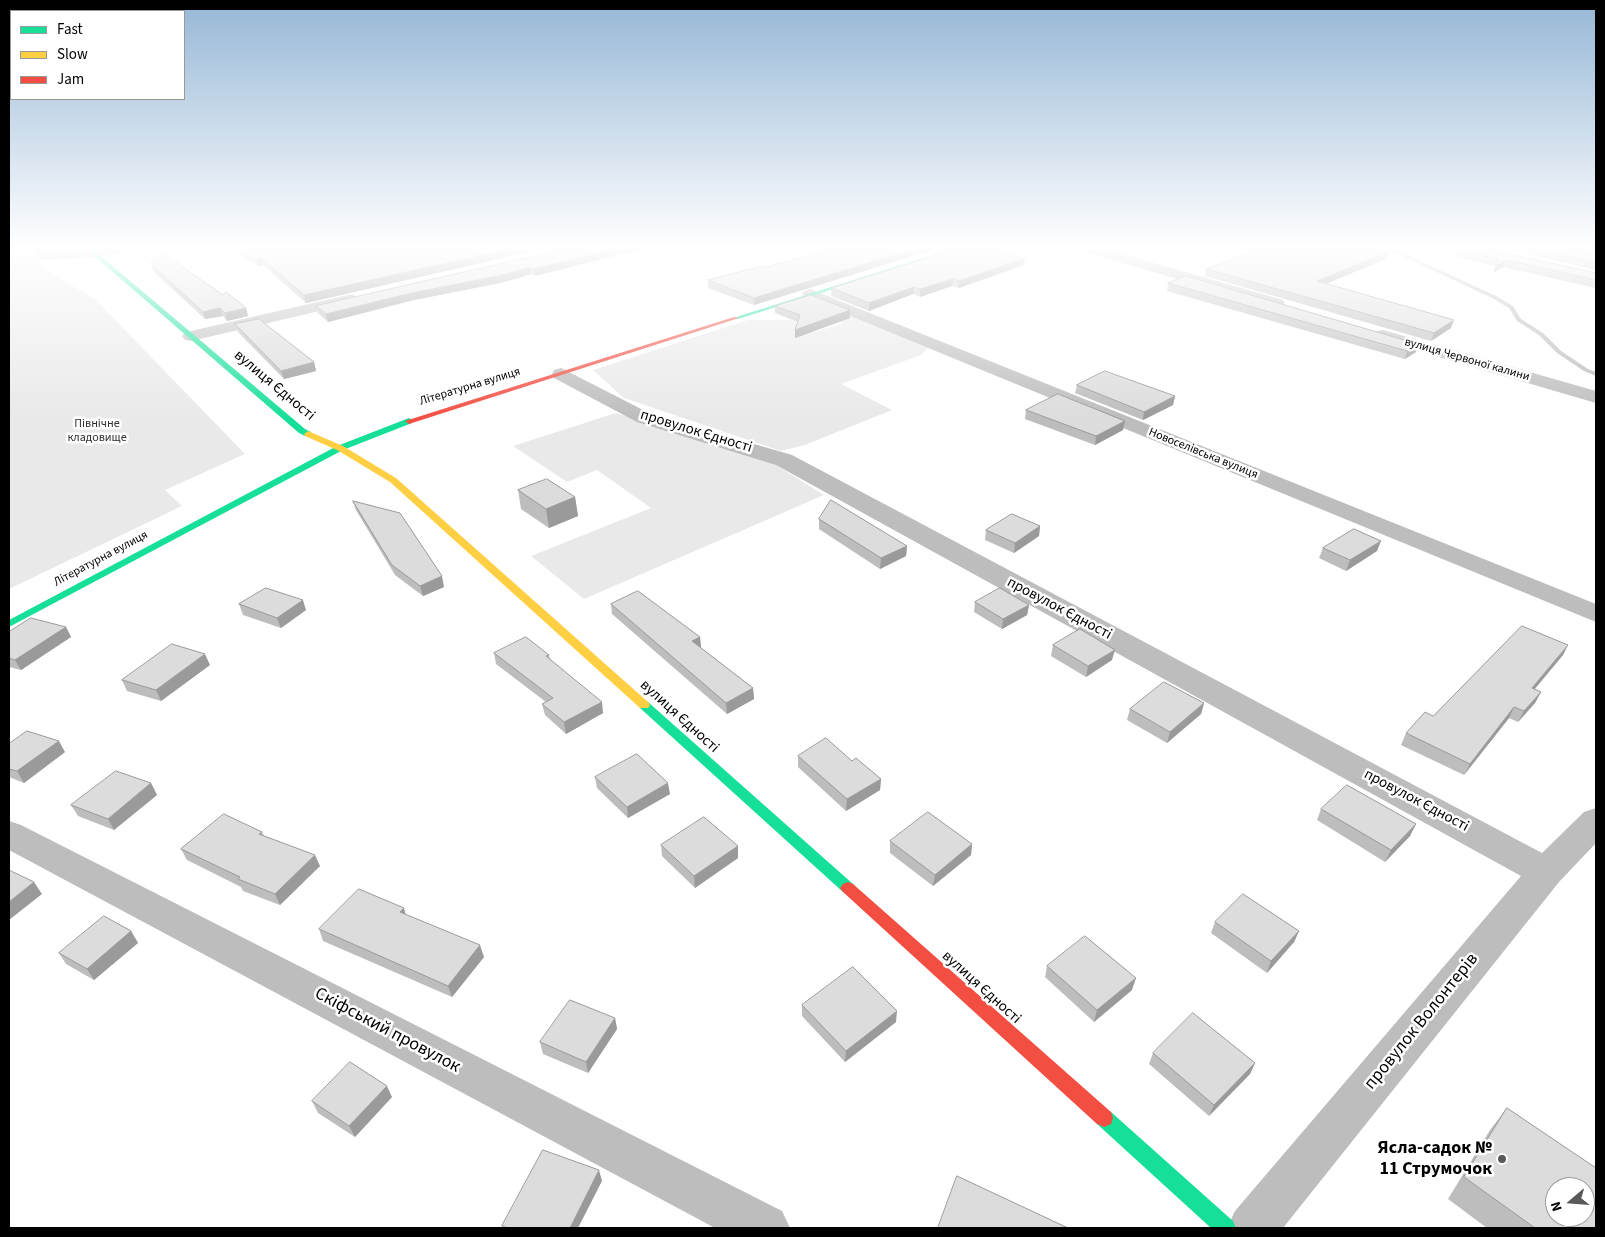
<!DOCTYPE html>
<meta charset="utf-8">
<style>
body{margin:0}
#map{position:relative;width:1605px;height:1237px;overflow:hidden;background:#fff;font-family:"Source Sans 3",sans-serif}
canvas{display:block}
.frame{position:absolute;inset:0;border:10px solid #000;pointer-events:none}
.legend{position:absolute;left:10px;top:10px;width:175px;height:90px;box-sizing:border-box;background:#fff;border:1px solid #999;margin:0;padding:6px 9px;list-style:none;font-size:15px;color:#000}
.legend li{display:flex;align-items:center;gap:10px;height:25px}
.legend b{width:25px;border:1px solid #999}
.north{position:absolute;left:1545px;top:1177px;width:50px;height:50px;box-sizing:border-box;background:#fff;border:1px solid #999;border-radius:50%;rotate:252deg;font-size:14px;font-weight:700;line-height:20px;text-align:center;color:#000}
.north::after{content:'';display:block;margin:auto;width:18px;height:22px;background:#595959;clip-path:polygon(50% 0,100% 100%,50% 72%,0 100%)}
</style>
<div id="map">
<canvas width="1605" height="1237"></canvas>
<div class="frame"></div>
<ul class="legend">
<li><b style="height:6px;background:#16e098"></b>Fast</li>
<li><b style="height:6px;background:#ffcf43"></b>Slow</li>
<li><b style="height:6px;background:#f24e42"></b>Jam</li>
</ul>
<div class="north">N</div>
</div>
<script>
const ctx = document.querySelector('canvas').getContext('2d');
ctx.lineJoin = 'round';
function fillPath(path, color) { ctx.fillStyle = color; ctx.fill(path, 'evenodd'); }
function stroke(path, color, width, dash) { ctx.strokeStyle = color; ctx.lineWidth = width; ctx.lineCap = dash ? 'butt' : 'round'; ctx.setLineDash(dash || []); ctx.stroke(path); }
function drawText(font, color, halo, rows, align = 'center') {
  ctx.font = font + ' "Source Sans 3",sans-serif'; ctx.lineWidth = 5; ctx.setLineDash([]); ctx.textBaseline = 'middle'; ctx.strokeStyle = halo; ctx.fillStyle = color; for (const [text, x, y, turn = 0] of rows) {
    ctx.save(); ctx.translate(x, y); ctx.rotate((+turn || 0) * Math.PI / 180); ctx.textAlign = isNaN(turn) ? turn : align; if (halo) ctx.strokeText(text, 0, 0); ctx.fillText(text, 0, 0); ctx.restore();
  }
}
fillPath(new Path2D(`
 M9,246H22L52,273L97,301L245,454L165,490L182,506L9,589Z
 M824,305L928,348L921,355L841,384L892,410L805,445L781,451L624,398L593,370L748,320H792L800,323L799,326L815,332L843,323L818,312Z
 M616,413L771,462L824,495L584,599L531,556L651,508L597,470L567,482L513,446Z`), '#e9e9e9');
fillPath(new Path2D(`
 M1381,246H1388L1496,296L1513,306L1521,319L1543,333L1561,351L1588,369L1596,372V376L1584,371L1557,353L1539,335L1517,321L1509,308L1492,298Z`), '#bbb');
fillPath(new Path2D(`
 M28,246H43L49,251L108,246H139C130,257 62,259 46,260L41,259Z
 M233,246L253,248L293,246L291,249L251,257Z
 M1072,246H1095L1283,300L1285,303L1277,308L1271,306L1074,249Z
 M810,289L1596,604V622L804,297L802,294L804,291Z
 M352,294L360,299L358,302L191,341L185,340L182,336L185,332L191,331Z
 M1383,330L1596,391V403L1377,339L1374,335L1377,331Z
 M561,368L651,414L792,455L1542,853L1584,812L1596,808V843L1559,882L1283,1228H1227L1235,1211L1521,876L776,465L637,422L554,378L552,374L554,370Z
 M9,821L21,825L782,1211L790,1228H715L9,850Z`), '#bdbdbd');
fillPath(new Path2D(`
 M961,246H971L738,319L733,318Z
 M92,252H96L305,429L311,432V436H305L299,433L92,254Z
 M409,418L413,421L412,423L343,450L9,627V620L337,446Z
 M644,701L648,702L853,884L856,888L853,892L848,894L843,892L640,708L638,705L640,702Z
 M1104,1109L1111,1112L1233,1221L1236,1228H1211L1097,1124L1095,1118L1097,1112Z`), '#16e098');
fillPath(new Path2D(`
 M308,431L343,446L396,478L648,702L650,705L648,708H640L390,482L337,450L305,436L304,434Z`), '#ffcf43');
fillPath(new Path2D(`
 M734,317L739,318L412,423L409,424L405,421Z
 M848,882L853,884L1111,1112L1113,1118L1111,1124L1104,1127L1097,1124L843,892L840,888L843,884Z`), '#f24e42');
fillPath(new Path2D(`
 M226,246H240L249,252L555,246L306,303L263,265L258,266Z
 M578,246L535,276L532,274L500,283L414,300L328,322L318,313L316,306Z
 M837,246H945L754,305L708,288V280L767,267Z
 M1227,246H1365L1386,259L1326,284L1451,328L1431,341L1205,276L1206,269L1251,252Z
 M1458,246H1473L1596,273V288L1503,267L1493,273L1496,266L1456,257Z
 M1495,246H1558L1596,253V270Z
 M151,264L223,295L246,308L248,316L227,321L223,316L205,319L153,271Z
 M1024,265L959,288L952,286L920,297L913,294L869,311L831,296L832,288Z
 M1168,283L1416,352L1405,359L1167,291Z
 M775,306L850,318L795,338V330L798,322L775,313Z
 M235,324L314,362L316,371L284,379L238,332Z
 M1077,385L1175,396L1173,405L1143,420L1075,393Z
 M1026,410L1125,421L1123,430L1095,445L1025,419Z
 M518,490L575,497L578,516L549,528L521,509Z
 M353,501L444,587L423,596L395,575L356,510Z
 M819,519L907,546L906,556L880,569L819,529Z
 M1040,526L1039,536L1014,553L985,540L986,530Z
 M1323,548L1377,551L1346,571L1319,558Z
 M975,602L1029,605L1027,615L1002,629L974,612Z
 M239,604L306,610L281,628L243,615Z
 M611,604L700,637L701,648L753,688L754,699L727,714L612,614Z
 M66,627L71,637L21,670L9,667V632Z
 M1053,645L1112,660L1086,677L1051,656Z
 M494,653L549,655L550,659L603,713L566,734L545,715L542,704L546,702L496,664Z
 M1563,655L1535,689L1541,692L1535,703L1518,722L1509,718L1464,775L1401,745L1406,733L1433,716Z
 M210,665L161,701L127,691L122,680Z
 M1204,703L1201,714L1167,743L1127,720L1130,709Z
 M9,744L65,752L24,783L9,777Z
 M798,756L852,761L881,779L880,790L846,811L798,767Z
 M595,777L670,794L628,818L597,788Z
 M151,783L157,795L114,830L78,816L71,805Z
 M1321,809L1410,836L1385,862L1317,820Z
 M262,832L264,836L320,866L280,905L243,891L241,887L187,860L181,849Z
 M890,841L972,844L971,855L933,886L890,853Z
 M661,845L738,846V858L695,888L662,856Z
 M1215,922L1299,931L1294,942L1267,973L1211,933Z
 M319,929L484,957L452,997L323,941Z
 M131,931L138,943L94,980L66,964L59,953Z
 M1047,966L1132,990L1094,1022L1045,977Z
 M802,1005L896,1022L845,1062L802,1016Z
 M615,1018L617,1029L588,1073L543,1054L540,1042Z
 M1153,1053L1255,1063L1250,1074L1209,1116L1149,1064Z
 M392,1097L355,1137L318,1113L312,1101Z
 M1507,1108L1596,1228H1487L1448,1199L1490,1130Z`), '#bdbdbd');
fillPath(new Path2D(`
 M524,246H555L306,303L304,295Z
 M627,246H655L535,276L534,269Z
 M924,246H945L754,305V298Z
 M1388,252L1386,259L1315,288L1317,281Z
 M261,258L263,265L258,266L256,259Z
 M1025,258L1024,265L959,288V281Z
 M1506,260L1503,267L1493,273L1496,266Z
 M531,267L532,274L500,283L414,300L328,322L326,314L412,293Z
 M953,279L952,286L920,297V289Z
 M914,287L913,294L869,311V303Z
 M220,308L223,316L205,319L203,312Z
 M246,308L248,316L227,321L225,313Z
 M850,310V318L795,338V330Z
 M1454,320L1451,328L1431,341L1434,333Z
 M1418,344L1416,352L1405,359L1407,351Z
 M314,362L316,371L284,379L281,371Z
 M1175,396L1173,405L1143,420L1144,412Z
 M1125,421L1123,430L1095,445L1096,436Z
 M575,497L578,516L549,528L546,509Z
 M1040,526L1039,536L1014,553L1015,543Z
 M1381,541L1377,551L1346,571L1350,560Z
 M907,546L906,556L880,569L881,558Z
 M442,576L444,587L423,596L420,586Z
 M303,600L306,610L281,628L277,618Z
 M1029,605L1027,615L1002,629L1003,619Z
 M66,627L71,637L21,670L15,660Z
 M700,637L701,648L692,641Z
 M1568,645L1563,655L1526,699L1532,688Z
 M1115,650L1112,660L1086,677L1088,666Z
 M205,654L210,665L161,701L156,690Z
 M753,688L754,699L727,714L726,703Z
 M1541,692L1535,703L1518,722L1524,711Z
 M602,702L603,713L566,734L564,722Z
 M1204,703L1201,714L1167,743L1170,732Z
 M1514,707L1509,718L1464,775L1470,764Z
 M59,741L65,752L24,783L17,771Z
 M881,779L880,790L846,811L847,799Z
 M151,783L157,795L114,830L108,819Z
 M668,783L670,794L628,818L627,807Z
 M1416,824L1410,836L1385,862L1391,850Z
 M972,844L971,855L933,886L935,875Z
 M738,846V858L695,888L694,876Z
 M315,855L320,866L280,905L275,894Z
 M34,882L42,894L9,920V902Z
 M404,908L407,920L400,912Z
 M131,931L138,943L94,980L87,969Z
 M1299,931L1294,942L1267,973L1271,961Z
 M480,945L484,957L452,997L448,986Z
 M1136,978L1132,990L1094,1022L1097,1010Z
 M897,1011L896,1022L845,1062L846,1051Z
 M615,1018L617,1029L588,1073L586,1062Z
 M1255,1063L1250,1074L1209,1116L1214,1105Z
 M387,1086L392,1097L355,1137L349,1126Z
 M599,1170L602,1181L578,1228H570Z`), '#9a9a9a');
const building = new Path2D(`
 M235,246H240L249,252L279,246H524L304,295L261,258L256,259Z
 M578,246H627L534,269L531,267L498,276L412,293L326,314L316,306Z
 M837,246H924L754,298L708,280L762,266L767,267Z
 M967,246H980L1025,258L959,281L953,279L920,289L914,287L869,303L832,288Z
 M1256,246H1365L1388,252L1317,281L1454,320L1434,333L1206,269L1262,248Z
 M1459,246H1473L1596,273V280L1506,260L1496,266L1498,259L1458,250Z
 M1527,246H1558L1596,253V262Z
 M161,252L223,295L226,292L246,308L225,313L220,308L203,312L151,264Z
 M1186,276L1418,344L1407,351L1168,283Z
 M811,295L850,310L795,330L800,315L775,306Z
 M259,319L314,362L281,371L235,324Z
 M1105,371L1175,396L1144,412L1077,385Z
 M1058,394L1125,421L1096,436L1026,410Z
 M547,479L575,497L546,509L518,490Z
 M831,500L907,546L881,558L819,519Z
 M353,501L400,513L442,576L420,586L392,565Z
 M1012,514L1040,526L1015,543L986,530Z
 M1354,529L1381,541L1350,560L1323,548Z
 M266,588L303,600L277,618L239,604Z
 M1000,588L1029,605L1003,619L975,602Z
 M638,591L700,637L692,641L753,688L726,703L611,604Z
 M31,618L66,627L15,660L9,658V632Z
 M1522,626L1568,645L1532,688L1541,692L1524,711L1514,707L1470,764L1406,733L1425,712L1433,716Z
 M1080,629L1115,650L1088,666L1053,645Z
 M526,637L549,655L546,656L602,702L564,722L542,704L553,698L494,653Z
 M172,644L205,654L156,690L122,680Z
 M1164,682L1204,703L1170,732L1130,709Z
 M27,731L59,741L17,771L9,769V744Z
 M826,738L852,761L856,758L881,779L847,799L798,756Z
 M637,754L668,783L627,807L595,777Z
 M116,771L151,783L108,819L71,805Z
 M1347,785L1416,824L1391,850L1321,809Z
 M928,812L972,844L935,875L890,841Z
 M224,814L262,832L259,834L315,855L275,894L238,879L240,877L181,849Z
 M704,817L738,846L694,876L661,845Z
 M9,870L34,882L9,902Z
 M359,889L404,908L400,912L480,945L448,986L319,929Z
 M1243,894L1299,931L1271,961L1215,922Z
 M104,916L131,931L87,969L59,953Z
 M1085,936L1136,978L1097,1010L1047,966Z
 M853,967L897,1011L846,1051L802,1005Z
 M570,1000L615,1018L586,1062L540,1042Z
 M1193,1013L1255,1063L1214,1105L1153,1053Z
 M350,1062L387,1086L349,1126L312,1101Z
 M1507,1108L1596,1168V1228H1535L1464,1177ZM1555,1187H1585V1217H1555Z
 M543,1150L599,1170L570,1228H508L502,1226Z
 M957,1176L1068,1228H938Z`);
fillPath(building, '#dcdcdc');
stroke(building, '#9a9a9a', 1);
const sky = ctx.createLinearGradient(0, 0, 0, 419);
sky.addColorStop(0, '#96b7d6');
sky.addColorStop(0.59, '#fff');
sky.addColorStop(1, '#ffffff00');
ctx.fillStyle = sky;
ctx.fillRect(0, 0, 1605, 419);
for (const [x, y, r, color] of [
 [1502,1159,5,"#595959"]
]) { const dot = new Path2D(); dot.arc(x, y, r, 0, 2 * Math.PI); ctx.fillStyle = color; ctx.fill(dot); stroke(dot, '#fff', 2); }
drawText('12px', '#000', '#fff', [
 ["вулиця Червоної калини",1467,360,16],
 ["Літературна вулиця",470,387,-17],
 ["Новоселівська вулиця",1203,454,22],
 ["Літературна вулиця",101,559,-28]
]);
drawText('12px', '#2e2e2e', '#fff', [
 ["Північне",97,424],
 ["кладовище",97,438]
]);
drawText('15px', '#000', '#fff', [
 ["вулиця Єдності",274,386,40],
 ["провулок Єдності",696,432,17],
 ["провулок Єдності",1059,609,28],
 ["вулиця Єдності",679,717,42],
 ["провулок Єдності",1416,801,28],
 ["вулиця Єдності",981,988,42]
]);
drawText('18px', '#000', '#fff', [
 ["провулок Волонтерів",1422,1022,-51],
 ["Скіфський провулок",387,1031,28]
]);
drawText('bold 18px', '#000', '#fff', [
 ["Ясла-садок №",1492,1149],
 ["11 Струмочок",1492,1170]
], 'right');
</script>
